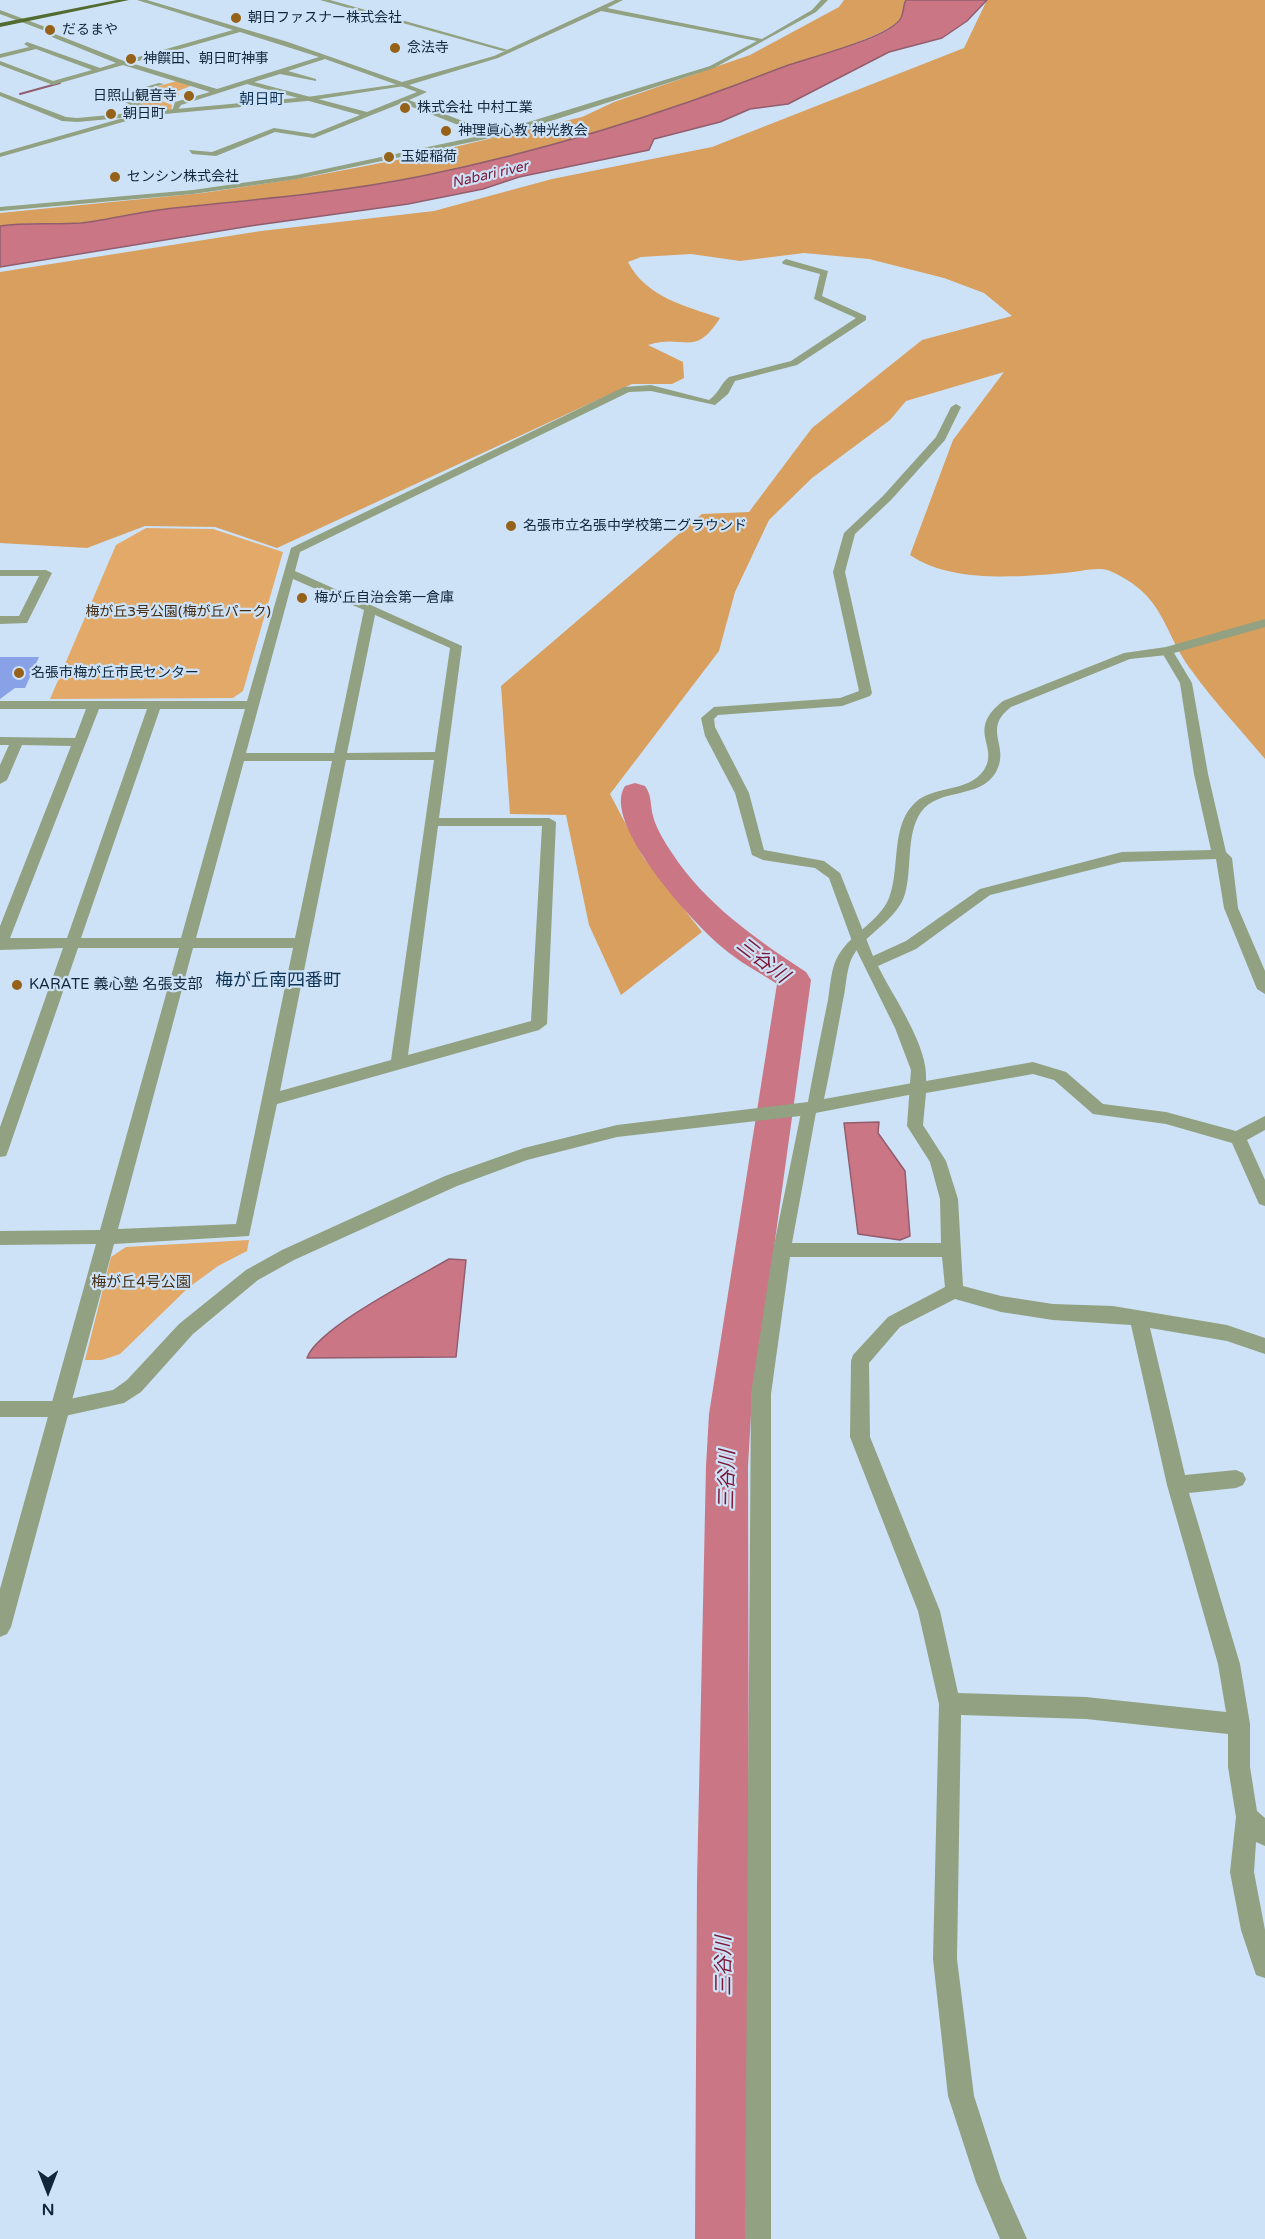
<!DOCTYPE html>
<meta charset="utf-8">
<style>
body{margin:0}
#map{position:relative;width:1265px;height:2239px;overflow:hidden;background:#cde2f7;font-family:"Varela Round",sans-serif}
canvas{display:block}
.north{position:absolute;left:18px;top:2161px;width:60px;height:60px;-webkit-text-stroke:4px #cde2f7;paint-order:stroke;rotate:180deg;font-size:16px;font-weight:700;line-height:24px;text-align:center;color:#11263a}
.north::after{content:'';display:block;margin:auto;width:21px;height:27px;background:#11263a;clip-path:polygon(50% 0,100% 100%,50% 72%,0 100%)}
</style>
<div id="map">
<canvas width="1265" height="2239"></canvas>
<div class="north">N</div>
</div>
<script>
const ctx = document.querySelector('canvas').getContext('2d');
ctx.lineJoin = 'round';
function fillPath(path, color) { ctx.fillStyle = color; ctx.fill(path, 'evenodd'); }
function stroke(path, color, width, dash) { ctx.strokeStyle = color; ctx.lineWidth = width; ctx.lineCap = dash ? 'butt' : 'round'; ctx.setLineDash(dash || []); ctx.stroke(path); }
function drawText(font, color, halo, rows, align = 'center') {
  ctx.font = font + ' "Varela Round","Noto Sans JP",sans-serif'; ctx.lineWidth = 4.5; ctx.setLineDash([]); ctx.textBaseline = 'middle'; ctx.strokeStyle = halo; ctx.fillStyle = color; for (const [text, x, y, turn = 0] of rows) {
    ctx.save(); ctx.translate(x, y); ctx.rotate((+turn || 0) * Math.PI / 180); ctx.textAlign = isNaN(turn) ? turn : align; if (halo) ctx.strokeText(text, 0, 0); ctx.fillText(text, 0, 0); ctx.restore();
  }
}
fillPath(new Path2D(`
 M180,80L193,85L178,91L179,95L160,100L172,105L171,111L154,112L124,96Z
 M146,528L213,529L283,552L243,691L233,698L50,699L116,545Z
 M249,1240L247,1251L218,1266L188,1288L120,1354L102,1360H85L111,1257L126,1247Z`), '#e2a969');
fillPath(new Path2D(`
 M844,0H906C903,6 904,12 901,18C892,35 801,61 779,70C664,114 543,152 422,176C338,193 251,200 166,209C138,212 110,220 81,223C54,225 27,222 0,226V213L203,193L308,177L412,157L582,117L614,102L750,55L839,7Z
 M987,0H1265V759C1241,730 1214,702 1192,671C1161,629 1166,596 1110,571C1099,566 1078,572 1065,573C1018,577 950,583 910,555L953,440L1004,372L906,401L890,420L812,478L769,520L735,592L719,651L610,794L643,857L702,932L621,995L589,925L566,815L510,814L501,686L702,514L749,512L812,428L922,340L1012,316L984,293L944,278L869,259L804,253L740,261L691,254L641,257L628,262C646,297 685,306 720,318C694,359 685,333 648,345L683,362L684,378L672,384H632L277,548L215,527L145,526L87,548L0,543V272L261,231L434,211L552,179L712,147L964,48Z`), '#d89f5e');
const water = new Path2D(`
 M906,0H987L967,21L942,38L889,52L788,104L750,109L720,122L654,139L649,150L519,177L483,189L408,204L250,226L0,267V226C27,222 54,225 81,223C110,220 138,212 166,209C251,200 338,193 422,176C545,151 666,113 783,67C807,58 890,38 901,18C904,12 903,5 906,0Z
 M879,1122L878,1133L905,1171L910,1236L900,1240L858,1234L844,1123Z
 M449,1259L466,1260L456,1357L307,1358C317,1328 418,1277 449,1259Z`);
fillPath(water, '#ca7685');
stroke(water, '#925e6e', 1.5);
stroke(new Path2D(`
 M20,94L60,83`), '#925e6e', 2);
fillPath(new Path2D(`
 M635,783L645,786C652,795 650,805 653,816C656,828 665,843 672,853C705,904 756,939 806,972L811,980L751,1414L748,1466L749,1882L753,2239H695L697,1882L706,1466L709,1414L777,984C759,972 739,962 723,948C695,925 600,823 625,786Z`), '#ca7685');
fillPath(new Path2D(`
 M0,657H39L25,688H15L0,699Z`), '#89a2e7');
fillPath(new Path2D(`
 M137,0H147L288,42L402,82L494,56L615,0H623L607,8L762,39L812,10L821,0H828L816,12L714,68L514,133L297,179L193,194L0,211V207L193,190L297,175L484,135L402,103L314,138L275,132L216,156L192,154L189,150L212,152L274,128L313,134L360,115L247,84L181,105L176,113L172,111L175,102L210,92L123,65L53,85L0,65V61L53,81L92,70L36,49L0,58V54L29,47L24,44L27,42L100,68L116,63L47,35L48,32L0,14V10L56,31L55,34L124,61L233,30ZM601,11L757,41L710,66L493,133L409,100L427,92L409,85L498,58ZM240,32L319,57L217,89L131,63ZM325,59L417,92L367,112L254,82L280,74L316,81V79L288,71Z
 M159,83L164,84L124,96L155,111V115H149L114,96Z
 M123,118L130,120L0,157V153Z
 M786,259L828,271L822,296L866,316V320L797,365L735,381L728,394L715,405L651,391L629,392L300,552L295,571L462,646L439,818H549L556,822L547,1024L539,1030L277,1104L249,1236L114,1244L11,1627L7,1634L0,1637V1589L96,1244L0,1245V1231L100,1230L179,948H78L8,1151L6,1156L0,1157V1127L63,948L0,950V926L71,746L22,745L7,780L0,784V765L9,745H0V737L75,738L86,709H0V701H247L291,548L624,387L651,385L709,400C721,391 720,384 729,377L791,361L856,318L814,299L820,274L783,264L782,262ZM293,579L364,610L334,753H246ZM375,615L450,648L435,752L347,753ZM99,709H147L67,938H10ZM160,709H245L181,938H81ZM346,760H434L391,1060L280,1091ZM244,761H332L295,938H196ZM438,826H542L531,1021L408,1055ZM193,948H293L236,1224L118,1229Z
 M956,404L961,407L945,440L891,500L855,534L845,572L872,693L870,696L842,706L718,715L714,719L715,727L749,793L764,850L824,861L840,873L873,956L906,941L980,889L1122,852L1211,850L1194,774L1180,683L1161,651L1163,648H1171L1192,683L1208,774L1226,852L1232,858L1238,908L1265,971V994L1257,989L1224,908L1216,859L1122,862L990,895L916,949L878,966C893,997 929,1046 926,1081L1033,1062L1066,1072L1103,1104L1166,1112L1236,1131L1265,1116V1130L1247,1140L1265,1180V1206L1259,1204L1232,1143L1166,1124L1093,1114L1054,1080L1033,1074L926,1093L923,1125L946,1161L958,1199L963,1286L1001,1296L1053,1304L1113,1306L1227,1325L1265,1338V1354L1227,1341L1150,1328L1185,1475L1236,1470L1243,1473L1246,1479L1243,1485L1236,1488L1189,1493L1240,1664L1250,1724V1767L1257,1811L1265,1818V1846L1256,1842L1254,1872L1265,1930V1978L1256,1975L1241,1930L1230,1872L1236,1817L1228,1767V1734L1086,1719L961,1715L957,1959L974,2096L1001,2180L1027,2239H1000L976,2182L948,2096L933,1959L939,1704L918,1611L850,1437L851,1361L853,1355L888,1317L945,1287L942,1257H790L771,1394V2239H745L751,1394L773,1250L803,1103H815L817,1107L792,1243H941L940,1199L930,1162L907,1126L911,1070L895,1028L852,941L829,878L815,868L763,860L752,855L735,793L705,736L701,718L714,707L840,698L859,691L833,572L844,533L883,496L936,437L951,407ZM955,1299L1001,1312L1053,1320L1131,1325L1167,1485L1218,1664L1226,1712L1086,1697L958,1693L940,1611L870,1437L869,1363L900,1327Z
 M0,570H46L52,573L27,623L0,624V616H19L39,576H0Z`), '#91a181');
fillPath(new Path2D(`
 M320,0H330L508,50L503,51Z
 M406,83L404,86L307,101L77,122L62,121L0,96V92L66,117L77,118L307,97Z
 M1265,619V627L1167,655L1130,659L1011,707C981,730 1011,746 996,772C980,800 939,787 921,812C905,835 913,872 904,897C893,924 862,935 851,960C846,972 846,988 843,1000C837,1033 831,1066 824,1099L918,1082L926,1088L924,1092L800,1116L617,1137L527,1160L457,1186L294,1260L258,1280L193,1334L141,1392L124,1403L60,1417H0V1401H60L113,1390L127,1380L179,1324L246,1270L282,1250L445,1176L524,1148L617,1125L808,1102C814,1068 821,1034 828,1000C830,987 831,971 836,960C848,934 879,923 889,898C900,870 891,829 912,806C930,784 968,794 984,770C1000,746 965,731 1003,701L1124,653L1166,647Z`), '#91a181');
fillPath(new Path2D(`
 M117,0H129L0,27V23Z`), '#526b30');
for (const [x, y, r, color] of [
 [236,18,6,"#966118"],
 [50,30,6,"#966118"],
 [395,48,6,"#966118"],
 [131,59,6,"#966118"],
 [189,96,6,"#966118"],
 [405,108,6,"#966118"],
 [111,114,6,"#966118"],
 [446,131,6,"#966118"],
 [389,157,6,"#966118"],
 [115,177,6,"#966118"],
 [511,526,6,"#966118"],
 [302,598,6,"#966118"],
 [19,673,6,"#966118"],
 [17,985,6,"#966118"]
]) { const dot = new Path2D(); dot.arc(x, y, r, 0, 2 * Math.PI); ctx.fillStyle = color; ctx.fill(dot); stroke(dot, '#cde2f7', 2); }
drawText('14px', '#11263a', '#cde2f7', [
 ["朝日ファスナー株式会社",248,18],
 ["だるまや",62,30],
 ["念法寺",407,48],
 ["神饌田、朝日町神事",143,59],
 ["日照山観音寺",177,96,"right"],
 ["株式会社 中村工業",417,108],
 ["朝日町",123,114],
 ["神理眞心教 神光教会",458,131],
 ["玉姫稲荷",401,157],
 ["センシン株式会社",127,177],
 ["名張市立名張中学校第二グラウンド",523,526],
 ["梅が丘自治会第一倉庫",314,598],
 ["名張市梅が丘市民センター",31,673]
], 'left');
drawText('italic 14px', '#7c1736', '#cde2f7', [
 ["Nabari river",490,175,-13]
]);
drawText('14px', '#452d11', '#cde2f7', [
 ["梅が丘3号公園(梅が丘パーク)",178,612]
]);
drawText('15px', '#0e3556', '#cde2f7', [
 ["朝日町",262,100]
]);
drawText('15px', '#11263a', '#cde2f7', [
 ["KARATE 義心塾 名張支部",29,985]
], 'left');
drawText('15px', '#452d11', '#cde2f7', [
 ["梅が丘4号公園",141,1283]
]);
drawText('18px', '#0e3556', '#cde2f7', [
 ["梅が丘南四番町",278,981]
]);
drawText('italic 20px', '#7c1736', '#cde2f7', [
 ["三谷川",762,961,38],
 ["三谷川",728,1480,-89],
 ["三谷川",725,1966,-90]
]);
</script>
